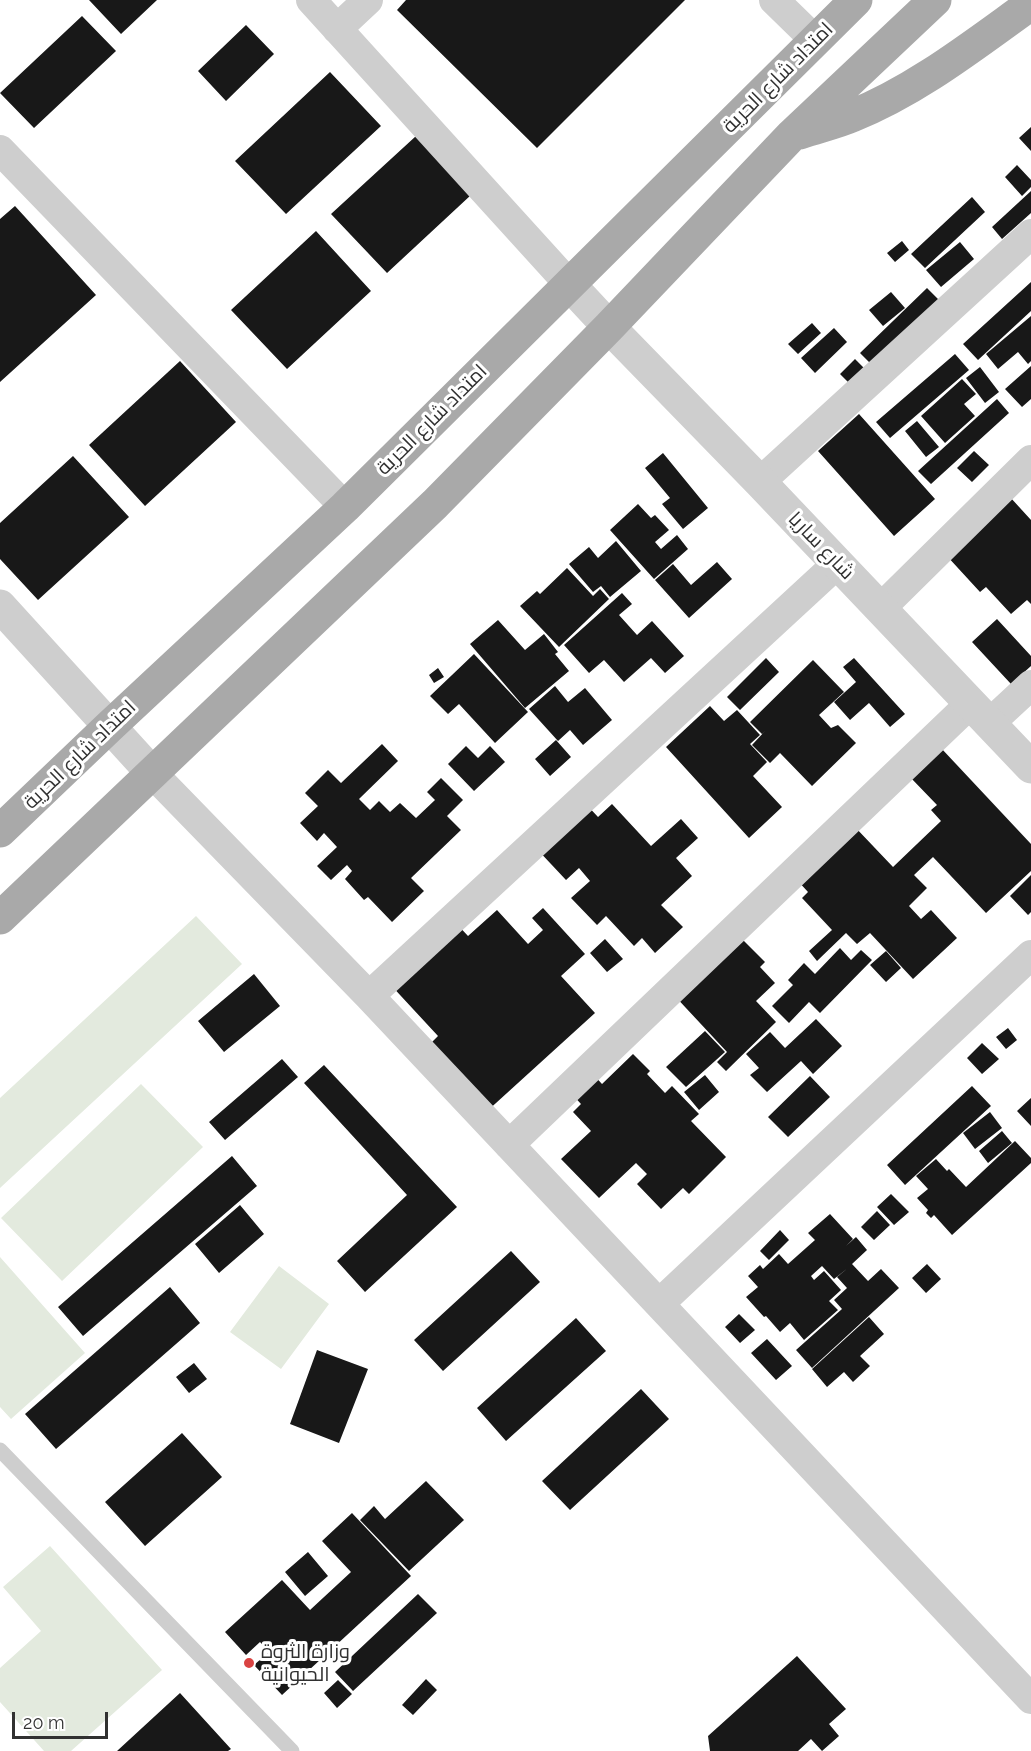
<!DOCTYPE html>
<meta charset="utf-8">
<style>
body{margin:0}
#map{position:relative;width:1031px;height:1751px;overflow:hidden;background:#fff;font-family:Raleway,sans-serif}
canvas{display:block}
.scale{position:absolute;left:12px;top:1712px;width:96px;height:27px;box-sizing:border-box;border:3px solid #313131;border-top:0;padding-left:8px;font-size:18px;line-height:21px;white-space:nowrap;color:#313131;-webkit-text-stroke:4px #fff;paint-order:stroke}
</style>
<div id="map">
<canvas width="1031" height="1751"></canvas>
<div class="scale">20 m</div>
</div>
<script>
const ctx = document.querySelector('canvas').getContext('2d');
ctx.lineJoin = 'round';
function fillPath(path, color) { ctx.fillStyle = color; ctx.fill(path, 'evenodd'); }
function stroke(path, color, width, dash) { ctx.strokeStyle = color; ctx.lineWidth = width; ctx.lineCap = dash ? 'butt' : 'round'; ctx.setLineDash(dash || []); ctx.stroke(path); }
function drawText(font, color, halo, rows, align = 'center') {
  ctx.font = font + ' Raleway,Cairo,sans-serif'; ctx.lineWidth = 6; ctx.setLineDash([]); ctx.textBaseline = 'middle'; ctx.strokeStyle = halo; ctx.fillStyle = color; for (const [text, x, y, turn = 0] of rows) {
    ctx.save(); ctx.translate(x, y); ctx.rotate((+turn || 0) * Math.PI / 180); ctx.textAlign = isNaN(turn) ? turn : align; if (halo) ctx.strokeText(text, 0, 0); ctx.fillText(text, 0, 0); ctx.restore();
  }
}
fillPath(new Path2D(`
 M196,916L242,964L0,1188V1098Z
 M141,1084L203,1147L62,1281L1,1218Z
 M0,1257L85,1353L11,1419L0,1407Z
 M279,1266L329,1304L281,1369L230,1332Z
 M50,1546L162,1670L71,1751H44L0,1702V1668L41,1631L3,1587Z`), '#e3eade');
fillPath(new Path2D(`
 M89,0H157L121,34Z
 M406,0H685L537,148L397,10Z
 M82,16L116,51L34,128L0,93Z
 M246,25L274,54L226,101L198,71Z
 M330,72L381,126L286,214L235,161Z
 M1031,127V151L1019,138Z
 M416,136L471,195L387,273L331,214Z
 M1017,165L1031,180V187L1022,196L1005,177Z
 M1031,191V213L1002,239L992,227Z
 M972,197L985,212L925,268L911,254Z
 M15,206L96,295L0,382V219Z
 M316,231L371,291L287,369L231,310Z
 M902,241L909,250L895,262L887,253Z
 M960,242L974,259L941,287L926,270Z
 M1031,282V311L978,360L963,344Z
 M927,288L940,301L873,366L860,353Z
 M891,292L905,308L883,326L869,310Z
 M1031,316V361L1028,364L1018,352L998,369L986,354Z
 M812,323L821,333L798,354L788,344Z
 M834,328L847,342L815,373L801,358Z
 M955,354L969,370L890,438L876,422Z
 M855,359L866,370L850,384L840,374Z
 M180,361L236,422L145,506L89,445Z
 M1031,366V399L1022,407L1005,389Z
 M980,367L999,392L985,403L966,378Z
 M962,379L976,394L964,404L975,416L945,443L921,416Z
 M997,399L1009,413L931,484L918,471Z
 M859,414L935,499L894,536L818,451Z
 M917,421L939,447L926,457L905,431Z
 M974,451L989,465L972,482L957,468Z
 M663,453L708,508L683,529L662,504L670,498L645,468Z
 M73,456L129,517L38,600L0,559V523Z
 M1010,497L1031,520V604L1027,600L1011,614L986,587L980,592L946,555Z
 M638,504L651,518L655,515L669,530L655,542L661,549L677,535L688,549L654,579L610,530Z
 M616,541L641,571L610,597L601,586L593,592L569,564L589,547L598,558Z
 M717,562L732,579L689,618L655,580L673,564L691,585Z
 M567,568L593,596L600,589L609,599L559,647L520,606L537,591L540,594Z
 M622,593L632,604L619,615L637,635L652,621L684,656L665,673L651,658L624,682L604,660L589,673L564,645Z
 M997,619L1031,656V666L1011,684L972,642Z
 M498,620L525,650L544,634L558,652L555,654L569,671L525,708L470,644Z
 M474,654L528,712L495,743L459,704L448,714L430,696Z
 M766,658L779,672L740,710L727,697Z
 M854,658L905,714L890,727L869,703L850,720L834,702L856,682L843,667Z
 M813,660L844,692L819,715L831,728L838,725L856,743L812,786L780,753L770,763L752,745L765,731L762,734L750,722Z
 M438,668L444,677L434,683L429,675Z
 M555,686L568,702L585,688L612,720L583,745L570,730L558,741L529,709Z
 M710,706L724,721L737,710L760,735L750,744L767,762L753,776L782,807L749,838L666,747Z
 M556,740L571,757L550,776L535,759Z
 M382,744L398,761L359,799L370,810L379,801L390,812L400,803L416,818L435,800L427,792L441,778L463,800L447,816L461,830L411,878L424,891L392,922L368,897L364,900L345,879L352,871L347,865L331,880L317,866L337,847L324,833L317,841L300,823L318,806L305,793L328,770L341,783Z
 M466,746L478,758L490,746L505,762L474,791L448,764Z
 M941,748L1031,844V871L986,913L933,857L914,875L927,888L909,906L921,919L931,910L957,938L913,979L870,933L857,944L846,933L817,961L809,951L832,930L802,898L808,892L797,880L854,826L893,867L941,821L931,810L937,805L910,777Z
 M584,802L598,817L612,804L651,846L681,819L698,838L676,858L692,876L661,905L683,927L655,953L642,938L634,946L606,916L597,925L571,898L590,881L579,868L566,880L535,847Z
 M1031,875V912L1028,915L1010,896Z
 M543,908L585,954L561,976L595,1013L485,1113L426,1048L438,1036L388,982L454,921L468,936L497,910L528,944L543,930L532,918Z
 M735,932L765,962L760,967L775,983L756,1001L776,1022L726,1071L717,1062L727,1052L672,993Z
 M605,939L623,959L607,972L590,953Z
 M840,948L851,960L861,950L872,960L820,1013L809,1002L789,1023L772,1006L793,985L788,980L804,963L815,974Z
 M886,951L901,968L886,982L870,965Z
 M254,974L280,1006L224,1052L198,1021Z
 M816,1019L842,1046L813,1074L801,1061L767,1092L750,1075L759,1068L746,1054L770,1032L785,1048Z
 M1008,1028L1017,1040L1006,1049L996,1037Z
 M705,1031L725,1052L686,1087L666,1067Z
 M982,1043L999,1059L982,1074L967,1058Z
 M633,1054L650,1071L647,1074L665,1093L672,1086L699,1114L691,1121L726,1157L689,1194L683,1188L661,1209L637,1184L647,1174L636,1163L599,1198L561,1159L591,1131L573,1112L581,1104L569,1091L590,1071L602,1084Z
 M282,1059L298,1077L225,1140L209,1122Z
 M324,1065L457,1207L365,1292L337,1261L407,1195L304,1083Z
 M705,1075L719,1092L699,1110L684,1092Z
 M810,1076L830,1097L788,1137L768,1117Z
 M972,1086L991,1106L905,1185L887,1165Z
 M1031,1098V1126L1017,1111Z
 M990,1112L1002,1128L975,1149L963,1133Z
 M1002,1131L1012,1143L988,1163L979,1151Z
 M1015,1141L1031,1158V1163L952,1235L934,1215L931,1218L926,1213L928,1210L917,1198L928,1189L916,1176L936,1159L947,1171L949,1169L966,1187Z
 M232,1156L257,1186L83,1336L58,1307Z
 M891,1194L909,1212L894,1225L877,1207Z
 M240,1205L264,1234L219,1273L195,1244Z
 M877,1211L890,1225L874,1240L861,1227Z
 M830,1214L853,1239L846,1246L856,1237L867,1250L852,1264L868,1281L881,1269L899,1288L812,1368L796,1350L842,1309L834,1300L847,1288L837,1277L848,1268L834,1279L822,1266L811,1276L814,1280L824,1271L841,1290L829,1301L838,1310L804,1340L790,1323L780,1332L766,1316L764,1317L746,1297L758,1287L748,1276L760,1265L763,1269L779,1254L788,1264L815,1240L808,1233Z
 M780,1230L789,1240L769,1260L760,1251Z
 M511,1251L540,1282L443,1371L414,1340Z
 M927,1264L941,1279L926,1293L912,1278Z
 M170,1287L200,1323L56,1449L25,1414Z
 M739,1314L755,1330L740,1343L725,1327Z
 M869,1317L884,1334L860,1356L870,1366L853,1382L844,1372L827,1387L812,1369Z
 M576,1318L606,1351L506,1441L477,1408Z
 M767,1339L792,1366L776,1380L751,1353Z
 M317,1350L368,1369L339,1443L290,1424Z
 M194,1363L207,1379L189,1393L176,1377Z
 M641,1389L669,1419L570,1510L542,1481Z
 M182,1433L222,1477L145,1546L105,1502Z
 M426,1481L464,1520L409,1571L360,1520L374,1506L385,1519Z
 M352,1513L411,1576L282,1695L254,1665L269,1652L260,1642L246,1655L225,1632L282,1580L310,1610L351,1572L322,1541Z
 M308,1552L328,1576L305,1596L285,1572Z
 M418,1594L437,1613L353,1691L335,1672Z
 M797,1656L846,1709L829,1724L839,1736L822,1751L811,1739L798,1751H710L708,1736Z
 M426,1679L437,1690L413,1715L402,1705Z
 M338,1680L352,1694L337,1708L324,1693Z
 M180,1693L231,1749L228,1751H117Z`), '#181818');
stroke(new Path2D(`
 M0,1450L292,1751`), '#cecece', 15);
stroke(new Path2D(`
 M311,0L569,284
 M774,0L816,41
 M337,29L368,0
 M0,150L345,507
 M760,482L1031,234
 M881,608L1031,460
 M990,723L1031,685
 M153,774L369,996L1031,1699
 M369,996L838,563
 M509,1145L971,703
 M660,1303L1031,955`), '#cecece', 30);
stroke(new Path2D(`
 M569,284L609,327L760,482L1031,767
 M0,606L153,774`), '#cecece', 33);
stroke(new Path2D(`
 M800,133C817,127 836,123 852,116C917,90 975,44 1031,4
 M0,831L109,727L345,507L856,0
 M0,918L435,504L609,327L792,135L935,0`), '#a9a9a9', 33);
for (const [x, y, r, color] of [
 [249,1663,6,"#d94342"]
]) { const dot = new Path2D(); dot.arc(x, y, r, 0, 2 * Math.PI); ctx.fillStyle = color; ctx.fill(dot); stroke(dot, '#fff', 2); }
drawText('20px', '#313131', '#fff', [
 ["امتداد شارع الحرية",778,78,-45],
 ["امتداد شارع الحرية",432,420,-45],
 ["شارع ساريا",821,546,46],
 ["امتداد شارع الحرية",80,755,-44]
]);
drawText('20px', '#313131', '#fff', [
 ["وزارة الثروة",261,1652],
 ["الحيوانية",261,1675]
], 'left');
</script>
